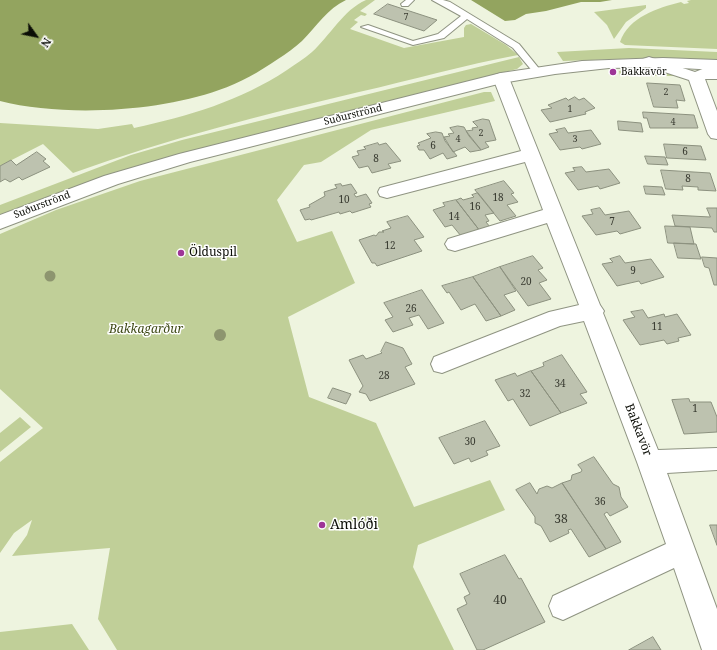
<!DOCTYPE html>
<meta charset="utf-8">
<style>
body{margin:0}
#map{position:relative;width:717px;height:650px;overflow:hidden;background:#eef4df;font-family:"Noto Serif",serif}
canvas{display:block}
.north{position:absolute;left:16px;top:16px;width:40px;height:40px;-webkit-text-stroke:3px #fff;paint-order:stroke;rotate:123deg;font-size:11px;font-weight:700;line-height:16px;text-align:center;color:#0b0d06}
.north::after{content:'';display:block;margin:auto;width:14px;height:18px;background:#0b0d06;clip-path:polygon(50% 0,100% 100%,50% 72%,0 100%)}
</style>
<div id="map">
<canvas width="717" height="650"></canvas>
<div class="north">N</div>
</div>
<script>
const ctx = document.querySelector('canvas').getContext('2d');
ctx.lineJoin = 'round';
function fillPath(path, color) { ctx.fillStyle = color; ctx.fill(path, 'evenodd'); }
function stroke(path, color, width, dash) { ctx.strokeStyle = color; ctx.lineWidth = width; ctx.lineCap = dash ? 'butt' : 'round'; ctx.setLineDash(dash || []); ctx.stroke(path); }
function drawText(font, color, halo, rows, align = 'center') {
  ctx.font = font + ' "Noto Serif",serif'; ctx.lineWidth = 3; ctx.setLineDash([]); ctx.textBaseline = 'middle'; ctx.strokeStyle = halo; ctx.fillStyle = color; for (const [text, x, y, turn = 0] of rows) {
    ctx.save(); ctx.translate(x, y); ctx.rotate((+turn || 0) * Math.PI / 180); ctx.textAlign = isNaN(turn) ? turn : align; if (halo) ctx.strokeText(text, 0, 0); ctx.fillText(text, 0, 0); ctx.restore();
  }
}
fillPath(new Path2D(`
 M366,0H375L360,11L367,14L365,16L361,15L354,20L358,22L350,29L404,48L464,37V28L466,25L471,24L506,45L518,55C464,65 412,80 359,92C262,115 167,139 73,173L43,144L0,166V123L98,129L132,124L134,128C189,116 240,101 287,70C295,64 304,59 312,52C330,36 343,10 366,0Z
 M691,0H717V49L625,45L620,42C629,17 657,8 681,2L684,4L689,3L687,1Z
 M646,5V8L626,22L614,39L607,25L594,12Z
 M629,48L717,52V61L648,58L563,61L557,52Z
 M519,57L523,64L517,69L144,164L107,176L0,215V205L131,155L182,140Z
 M645,67L685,76H620L619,71Z
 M484,92H491L495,101L371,130L321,162L304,165L277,200L297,242L332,231L355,283L288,317L309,397L376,423L414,507L490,480L505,510L418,545L413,567L454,650H117L98,619L110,548L12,556L27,535L32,520L14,533L0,553V462L43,428L0,389V234L56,210L140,181Z
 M20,417L31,427L0,452V433Z
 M72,624L89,650H0V632Z`), '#c0cf98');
fillPath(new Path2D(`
 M0,0H346C327,9 317,26 302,41C295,47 286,54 278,59C259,72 240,83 219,90C158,112 63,117 0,101Z
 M471,0H612L600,2H581L546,11L526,14L515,20L505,21Z`), '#93a45f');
const building = new Path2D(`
 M388,4L437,20L424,31L374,14Z
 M647,83L680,85L685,101L676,100L678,108L654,107Z
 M575,97L579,100L584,98L595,108L585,112L586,114L550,122L541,110L552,108L548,105L566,98L568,100Z
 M643,112L694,115L698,128H650L647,118H644Z
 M483,119L489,120L496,140L485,142L489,147L481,150L466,131L473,130L472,128L478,127L473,122Z
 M618,121L641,123L643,132L619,130Z
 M458,126L464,127L469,136L481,150L470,152L465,147L453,152L444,137L450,136L448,134L454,133L450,128Z
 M565,128L568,133L591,130L601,144L582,149L580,147L560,150L549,134L558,132L556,130Z
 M436,132L442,133L445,141L457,156L447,159L443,153L430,159L424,150H419L417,146L420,145L418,143L431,138L427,134Z
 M378,143L379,145L386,143L401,161L388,164L391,168L372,173L368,166L359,168L352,157L359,155L357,151L366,149L364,147Z
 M664,144L701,146L706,160L667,158Z
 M37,152L46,159L43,161L50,167L22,180L19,177L10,182L5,179L0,182V166L11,160L16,165Z
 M645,156L665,157L668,165L648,164Z
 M582,167L586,172L609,169L620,183L600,189L598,186L578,190L565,173L575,171L573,168Z
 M661,170L710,173L716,191L698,190V187L682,186L683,190L666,189Z
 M504,181L514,193L511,194L518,202L507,205L516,216L500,221L475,190Z
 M341,184L342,186L351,184L357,193L354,194L356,197L366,194L372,203L369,204L371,207L352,213L350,211L340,214L339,212L311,220L310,219L305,220L300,210L310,207L309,205L325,196L324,192L337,188L335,185Z
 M644,186L662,187L665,195L646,194Z
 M478,193L494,213L485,215L489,221L486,222L490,227L480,231L456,200L461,198L463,200L474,197L472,195Z
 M456,200L480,231L461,236L452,225L445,227L433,210L445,206L443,203Z
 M600,208L605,215L629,211L641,228L620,234L617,231L596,235L582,216L593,214L591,210Z
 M707,208H717V232H714L712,228L675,226L672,215L710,217Z
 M408,216L424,237L414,240L422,251L377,266L375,263H372L359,240L374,235L376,236L379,232H384L382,231L391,228L387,222Z
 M665,226L690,227L694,244L668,243Z
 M674,243L696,244L701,259L678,258Z
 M533,256L543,268L538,270L547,280L539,283L551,299L528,306L500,267Z
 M620,256L625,263L651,259L664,277L641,284L639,281L617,286L602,264L613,262L610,259Z
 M702,257L717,258V285H714L709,268L705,267Z
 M500,267L516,291L504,295L515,310L501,316L473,277Z
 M473,277L501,316L486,321L475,304L461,310L449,292L447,293L442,286Z
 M422,290L444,323L428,329L419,315L409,318L413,325L393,332L385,320L393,317L384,303Z
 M643,310L648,318L664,314L665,317L677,314L691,335L678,338L679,341L667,344L664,340L640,345L623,320L635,317L631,312Z
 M386,342L403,348L412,364L405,367L415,384L370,401L366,394L359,392L363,386L349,360L363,355L366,359L382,353L381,352Z
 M562,355L587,392L580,394L587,403L561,413L531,371L544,366L543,363Z
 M531,371L561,413L530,426L513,399L508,401L495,380L515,373L517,376Z
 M333,388L351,394L346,404L328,398Z
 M689,399L690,402H711L717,417V432L684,434L672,400Z
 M485,421L500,446L486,451L488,455L471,462L469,458L454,464L439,438Z
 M594,457L613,484L619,487L621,497L628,507L610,516L607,512L604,514L621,542L606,549L562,483L571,480L572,475L581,472L582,470L578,465Z
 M530,483L537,494L539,489L547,486L552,488L562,483L606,549L589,557L571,529L568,530L569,533L550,542L541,526L535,523V517L516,490Z
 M710,525H717V545Z
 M505,555L519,579L521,578L545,622L483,650H477L457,609L467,604L464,597L470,594L460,574Z
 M653,637L661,650H629Z`);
fillPath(building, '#bdc2af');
stroke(building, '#8c917f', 1);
const lane = new Path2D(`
 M406,0H414L408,6H402L401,4Z
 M432,0H443L450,2L519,44L541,71L534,73L513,48L467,19L444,38L413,45L361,27L368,25L413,41L438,34L461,16Z`);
const street = new Path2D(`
 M649,57L695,72L705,68L717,69V79H705L717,111V139L711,138L708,134L689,80L643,65L641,62L643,59Z
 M501,73L507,75L509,78L600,305L604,311L603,313L658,450L717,448V470L667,473L717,609V650H702L674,568L563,620L553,616L549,606L553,596L666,544L637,462L584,321L560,326L442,373L434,371L431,364L434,357L549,312L579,305L547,223L455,251L448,249L445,244L448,239L543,210L525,162L387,198L380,196L378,192L380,188L521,151L493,78L495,75Z`);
const secondary = new Path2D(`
 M663,58L717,60V70L663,67L609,68L555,74L502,83L190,162L118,184L0,229V215L104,176L179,154L501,73L582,61Z`);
stroke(lane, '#8f9482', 2);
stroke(street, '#8f9482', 2);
stroke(secondary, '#8f9482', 2);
fillPath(lane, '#fff');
fillPath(street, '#fff');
fillPath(secondary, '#fff');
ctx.fillStyle = '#8d956f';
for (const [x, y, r] of [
 [50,276,5.5],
 [220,335,6]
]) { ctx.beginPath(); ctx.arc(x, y, r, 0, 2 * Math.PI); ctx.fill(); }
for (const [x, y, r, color] of [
 [613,72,4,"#9e3597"],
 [181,253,4,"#9e3597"],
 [322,525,4,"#9e3597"]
]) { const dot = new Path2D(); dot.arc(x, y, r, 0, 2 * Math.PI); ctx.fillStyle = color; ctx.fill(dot); stroke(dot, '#fff', 1.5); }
drawText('9px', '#383a30', null, [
 ["7",406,17],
 ["2",666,92],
 ["1",570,109],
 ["4",673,122],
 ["2",481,133],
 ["4",458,139],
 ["3",575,139]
]);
drawText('10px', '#0b0d06', '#fff', [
 ["Bakkavör",621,72]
], 'left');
drawText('10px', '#0b0d06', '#fff', [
 ["Suðurströnd",353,115,-14],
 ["Suðurströnd",42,205,-21]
]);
drawText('10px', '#383a30', null, [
 ["6",433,146],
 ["6",685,152],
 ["8",376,159],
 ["8",688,179],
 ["18",498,198],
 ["10",344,200],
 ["16",475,207],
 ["14",454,217],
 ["7",612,222],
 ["12",390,246],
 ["9",633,271],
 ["20",526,282],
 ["26",411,309],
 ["11",657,327],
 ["28",384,376],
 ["34",560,384],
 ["32",525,394],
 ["1",695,409],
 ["30",470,442],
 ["36",600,502]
]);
drawText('12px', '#0b0d06', '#fff', [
 ["Ölduspil",189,253]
], 'left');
drawText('italic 12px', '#3d4814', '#fff', [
 ["Bakkagarður",146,330]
]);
drawText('12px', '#0b0d06', '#fff', [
 ["Bakkavör",638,430,69]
]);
drawText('12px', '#383a30', null, [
 ["38",561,520],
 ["40",500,601]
]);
drawText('14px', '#0b0d06', '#fff', [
 ["Amlóði",330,525]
], 'left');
</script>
